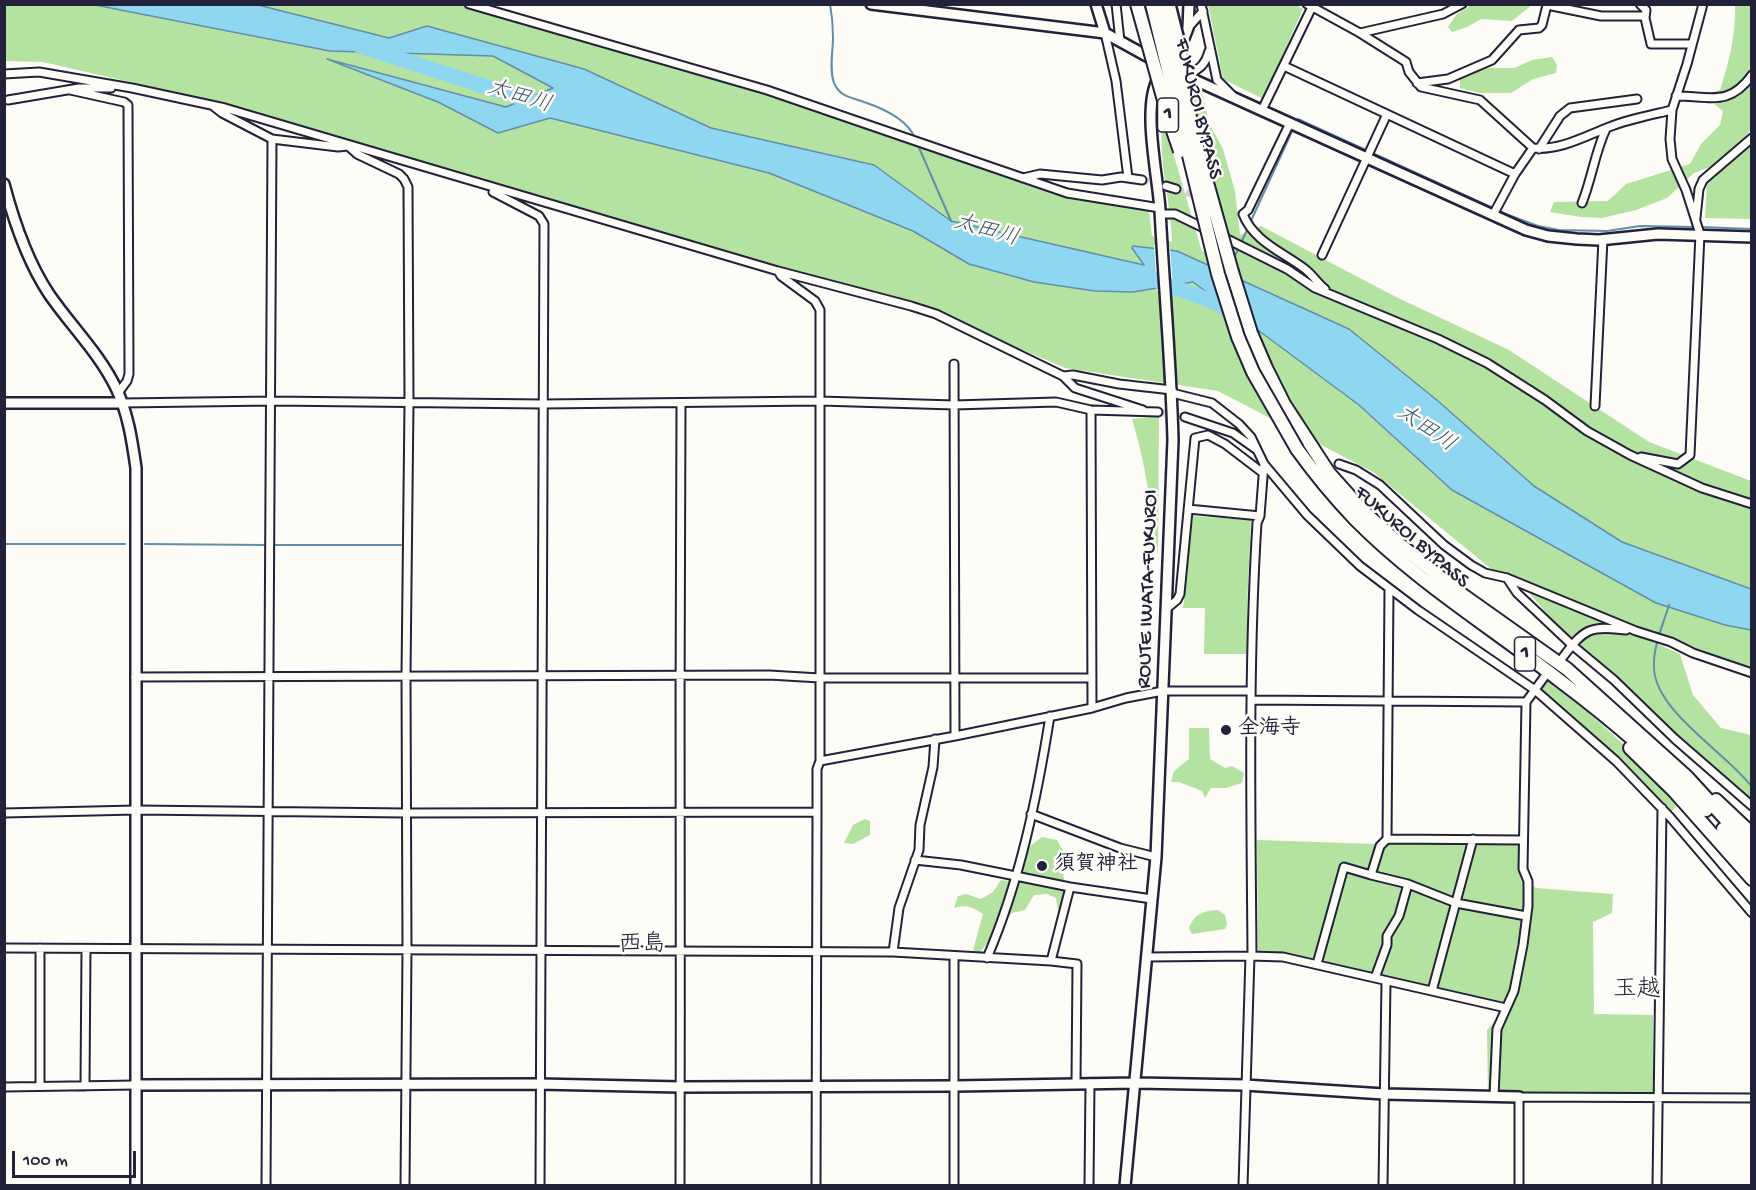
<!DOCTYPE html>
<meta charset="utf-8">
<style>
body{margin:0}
#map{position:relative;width:1756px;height:1190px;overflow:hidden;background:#fdfcf7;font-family:"Gochi Hand",sans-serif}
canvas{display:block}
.frame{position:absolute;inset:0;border:6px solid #22223b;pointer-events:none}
.scale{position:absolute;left:12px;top:1151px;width:124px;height:27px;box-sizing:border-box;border:3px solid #22223b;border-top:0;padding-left:8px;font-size:18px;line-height:21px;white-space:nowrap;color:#22223b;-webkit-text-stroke:4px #fdfcf7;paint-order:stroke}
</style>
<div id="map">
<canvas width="1756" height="1190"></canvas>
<div class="frame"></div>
<div class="scale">100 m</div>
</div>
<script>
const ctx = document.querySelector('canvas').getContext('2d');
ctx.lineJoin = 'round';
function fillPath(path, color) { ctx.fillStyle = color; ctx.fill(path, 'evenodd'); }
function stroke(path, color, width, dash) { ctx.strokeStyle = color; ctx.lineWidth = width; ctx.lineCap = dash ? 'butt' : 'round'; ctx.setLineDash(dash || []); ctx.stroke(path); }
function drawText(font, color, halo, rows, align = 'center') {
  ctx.font = font + ' "Gochi Hand","Klee One",sans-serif'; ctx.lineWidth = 5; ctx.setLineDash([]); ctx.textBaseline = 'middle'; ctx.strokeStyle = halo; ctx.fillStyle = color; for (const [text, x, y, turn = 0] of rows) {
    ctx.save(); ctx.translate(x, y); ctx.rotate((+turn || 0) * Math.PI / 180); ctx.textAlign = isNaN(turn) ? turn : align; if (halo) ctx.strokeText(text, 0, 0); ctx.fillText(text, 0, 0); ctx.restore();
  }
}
fillPath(new Path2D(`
 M1294,4L1303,9L1263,99L1223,79L1208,5Z
 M1473,4H1532V5L1512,21L1481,19L1467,27L1452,32L1448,27L1456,15Z
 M5,5H472L864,122L1067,193L1149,211L1152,236L1172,242C1171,201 1157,159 1163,118L1202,252L1233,238L1227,231L1216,203L1195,123V91L1203,96L1209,123L1223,149L1235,191L1240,235L1261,226L1396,297L1509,350L1649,442L1751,481V669L1671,642L1551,597L1680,654L1693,695L1721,728L1751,735V803L1568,640L1523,585L1501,577L1373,472L1218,391L1065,368L924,308L697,247L447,175L186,95L43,62L5,61Z
 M1735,5H1751V129L1739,144L1713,166L1694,173L1667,198L1636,210L1602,218L1581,217L1550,212L1554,202L1608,201L1626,184L1690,164L1701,144L1720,125L1723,111L1707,98L1711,93L1720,90C1729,62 1736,34 1735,5Z
 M1552,57L1557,65L1556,73L1533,79L1511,93H1479L1460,88V78L1474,68H1514L1532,60Z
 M1751,145V219L1705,218L1707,182L1721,168Z
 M1159,416L1158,555C1151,509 1146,464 1132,419Z
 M1193,516L1251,520L1247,608L1248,654H1204L1205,608H1183Z
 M1549,677L1652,770L1682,800L1671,812L1535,690Z
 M1189,728H1209L1210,759L1225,768L1232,766L1244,773L1242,783L1226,788H1211L1205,798L1202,791L1179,782H1171L1174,771L1189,759Z
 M865,819L870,821V835L853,844L844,843L853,825Z
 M1042,837L1057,840L1067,858L1063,872L1067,901L1064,912L1058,911L1056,898L1047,894L1034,895L1025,910L1012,913L979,953L973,950L983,914C973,907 966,904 954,908L958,896L966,894L981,899L993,892L1001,880L1009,881L1029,847Z
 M1257,840L1376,844H1523L1528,881L1536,888L1613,894L1612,913L1593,922L1594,1014L1653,1015L1654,1098L1488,1096L1487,1030L1506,1008L1287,954L1258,953Z
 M1218,910L1225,915L1227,924L1225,929L1192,934L1189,928C1194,914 1203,911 1218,910Z`), '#b4e2a1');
const water = new Path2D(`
 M95,5H258L389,38L427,26L584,69L711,128L874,165L951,221L1144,265L1132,248L1133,246L1177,251L1349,329L1438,401L1534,486L1622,542L1751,589V630L1725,625L1656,603L1452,490L1359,405L1193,282L1133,292L1095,291L1034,282L969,264L913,231L769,173L550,118L498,133L438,102L327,59L506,107L553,88L493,56L330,51Z`);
fillPath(water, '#8fd6f0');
stroke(water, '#638ea8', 1.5);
fillPath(new Path2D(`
 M1154,245L1170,247L1173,288L1157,291Z`), '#fdfcf7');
stroke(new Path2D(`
 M830,4C832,15 833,26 833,37C833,51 829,69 834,83C840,97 851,97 864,102C882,108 907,119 915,138
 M1297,122L1298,119L1506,214L1538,226L1559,230L1607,231L1640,226L1695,227
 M917,143L951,221
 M1250,223L1294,127
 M1700,227L1752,229
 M1234,258L1248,228
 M1214,302L1217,296
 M4,544H125
 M145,544L266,545
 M272,545H401
 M1669,605C1663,625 1653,646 1654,667C1654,711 1728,754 1752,787`), '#638ea8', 2);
stroke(new Path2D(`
 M360,46L543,105
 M1152,279L1214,302L1240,316`), '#8fd6f0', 15);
stroke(new Path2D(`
 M1142,180L1160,184
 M1176,189L1200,197
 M1158,412L1185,417`), '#d1d0d1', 7, [7, 3.5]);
const street = new Path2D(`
 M469,4L767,90L1067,193L1160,208
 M1116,4L1120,41
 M1201,4L1217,80L1233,96
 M1307,4L1360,33L1406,62L1409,72L1421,87L1480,100L1533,148C1559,151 1586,136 1609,127C1629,119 1651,115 1672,110
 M1640,4L1646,10L1645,18
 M1188,28L1203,11
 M1105,33L1116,81L1128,178
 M1360,33L1443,14L1462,4
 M1284,66L1515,174
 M4,74L39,72L132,88L225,108L778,271L911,306L936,314L1063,376L1075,388L1143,410
 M1186,76C1199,69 1205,66 1209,51
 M1417,83L1448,79L1492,60L1519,30L1539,28L1542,25L1547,5L1601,16H1643L1645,18L1651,44H1692
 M70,90L124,102L128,105L129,374L127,381L118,393
 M1676,96C1710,96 1729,107 1752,75
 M8,100L79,88H111
 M213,106L222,113L272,139L338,147L348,146L357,154L399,174L404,179L408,187L409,403L406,675L407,951L405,1186
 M1262,110L1312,7
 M1290,123L1248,210L1243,214C1253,241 1284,253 1305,269C1313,275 1318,284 1325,289
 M1539,149L1560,116L1570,108L1637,99
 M1023,178L1040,174L1102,180L1121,177L1142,180
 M1166,186L1176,189
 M493,192L539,216L544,224L540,1186
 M1582,203C1592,178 1595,152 1606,129
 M1160,214H1175L1208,230
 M1493,215L1515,174L1533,148
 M1696,218L1699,189L1703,180L1752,138
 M1221,236L1287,269L1315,288L1438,339L1487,363L1545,400L1587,431L1630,455L1702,488L1752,504
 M1322,255L1387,114
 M778,271L781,276L815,301L820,310V761L817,769V812L816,1186
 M954,364L955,736
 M1063,376L1073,375L1119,384L1172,390
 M1172,393L1212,403L1239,424L1251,437L1264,464L1307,515L1360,566L1418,610L1535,690L1616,761L1670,817L1752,913
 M122,403L272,401L542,404L820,401L954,405L1056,402L1091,410L1158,412
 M1595,406L1603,239
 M1091,410L1092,708
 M1185,417L1233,433L1257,450
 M1641,457L1678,464L1690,455L1700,234L1686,190L1672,159L1670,139L1672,110L1687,64L1703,4
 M1339,464L1356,470L1380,485L1444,545L1471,565L1485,573L1507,578L1636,631L1671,642L1693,653L1752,673
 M1188,509L1260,516
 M1507,578L1517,593L1572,645L1614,680L1675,739L1752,806
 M1166,609L1177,600L1180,594L1195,438L1208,435L1225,444L1263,473
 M1563,657C1584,629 1590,625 1626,630
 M135,677L769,675L820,678H1092
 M1251,700L1526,702
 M820,761L955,736L1092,708L1126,698L1163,691H1251
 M4,813L136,810L406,813L817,812
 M1031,814L1120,848L1156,857
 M1387,839L1523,840
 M915,860L961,865L1070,887L1152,899
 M1408,884L1456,903L1526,916
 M4,948L893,952L1051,961L1077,964L1076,1083
 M40,948V1086
 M893,952L899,908L919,850L920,825L933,767L935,739
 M1252,956C1251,812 1248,667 1257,523L1260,516L1264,464
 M1148,957L1250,956L1283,957L1506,1008
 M987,958C1020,881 1037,798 1050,716
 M1051,961L1070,887
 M1317,964L1344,867L1371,875
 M1375,978L1387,945V936L1399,916L1408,884L1371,875L1380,846L1387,839L1389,589
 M1432,991L1473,839
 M85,1086L86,949
 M4,1087L136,1085
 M1494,1096L1497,1029L1514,991L1523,945L1528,906V881L1523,869L1526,702L1545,676
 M266,1186L272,139
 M680,1186C681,925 679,664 681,403
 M954,1186V956
 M1089,1186L1090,1083
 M1243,1186L1250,956
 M1383,1186L1386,981
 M1519,1186V1097L1752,1098
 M1657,1186L1662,808`);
const secondary = new Path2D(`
 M871,4L1105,33L1154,60
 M1096,4L1105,33
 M1179,51L1188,28L1189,4
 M1177,72L1526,230L1548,236L1577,239L1599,240L1658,234L1752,237
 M4,184C14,222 27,261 49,294C71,326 99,353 116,388C128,413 132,440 136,468V1186
 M4,403H122
 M136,1085L539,1084L680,1087L955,1086L1136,1083L1245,1085L1384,1094L1519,1097
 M1125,1186L1156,857L1173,440C1171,363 1164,287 1160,210C1158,176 1142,108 1158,79`);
const highway = new Path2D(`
 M1232,272L1251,333L1266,368L1284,404L1329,473L1363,511L1398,543L1457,591L1567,669L1687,777L1752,848
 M1297,449C1315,474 1334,497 1355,519C1416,581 1491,627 1559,680C1611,719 1662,762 1706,810
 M1630,748L1674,791L1752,879
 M1716,800L1752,834
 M1723,829L1752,863`);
stroke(street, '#22223b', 11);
stroke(secondary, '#22223b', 14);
stroke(highway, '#22223b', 16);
stroke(street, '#fdfcf7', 7);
stroke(secondary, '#fdfcf7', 9);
stroke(highway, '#fdfcf7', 12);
const secondaryBridge = new Path2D(`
 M1170,4L1182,52V67`);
const highwayBridge = new Path2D(`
 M1137,4L1170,122L1180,151
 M1152,4L1218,274L1238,337L1253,372L1297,449
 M1164,4L1197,147L1232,272`);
stroke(secondaryBridge, '#22223b', 14, []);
stroke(highwayBridge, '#22223b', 16, []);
stroke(secondaryBridge, '#fdfcf7', 9);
stroke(highwayBridge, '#fdfcf7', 12);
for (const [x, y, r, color] of [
 [1226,730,6,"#22223b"],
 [1042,866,6,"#22223b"]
]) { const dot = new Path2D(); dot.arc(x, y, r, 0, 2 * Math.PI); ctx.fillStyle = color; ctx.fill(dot); stroke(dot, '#fdfcf7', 2); }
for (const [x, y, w] of [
 [1168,115,21],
 [1525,654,21]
]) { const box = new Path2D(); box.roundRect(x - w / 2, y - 17, w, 34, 4.5); ctx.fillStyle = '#fdfcf7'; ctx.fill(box); stroke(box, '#22223b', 1.5); }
drawText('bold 20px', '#22223b', null, [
 ["1",1168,115],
 ["1",1525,654]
]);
drawText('21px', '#22223b', '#fdfcf7', [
 ["FUKUROI BYPASS",1197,109,76],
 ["FUKUROI BYPASS",1411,538,41],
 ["ROUTE IWATA-FUKUROI",1149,589,-88]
]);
drawText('bold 21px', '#22223b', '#fdfcf7', [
 ["全海寺",1238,730],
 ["須賀神社",1054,866]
], 'left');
drawText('italic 22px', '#435871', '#fdfcf7', [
 ["太田川",519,98,17],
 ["太田川",986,232,16],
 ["太田川",1425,430,34]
]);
drawText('24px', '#22223b', '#fdfcf7', [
 ["西島",642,946],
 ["玉越",1637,991]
]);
</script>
